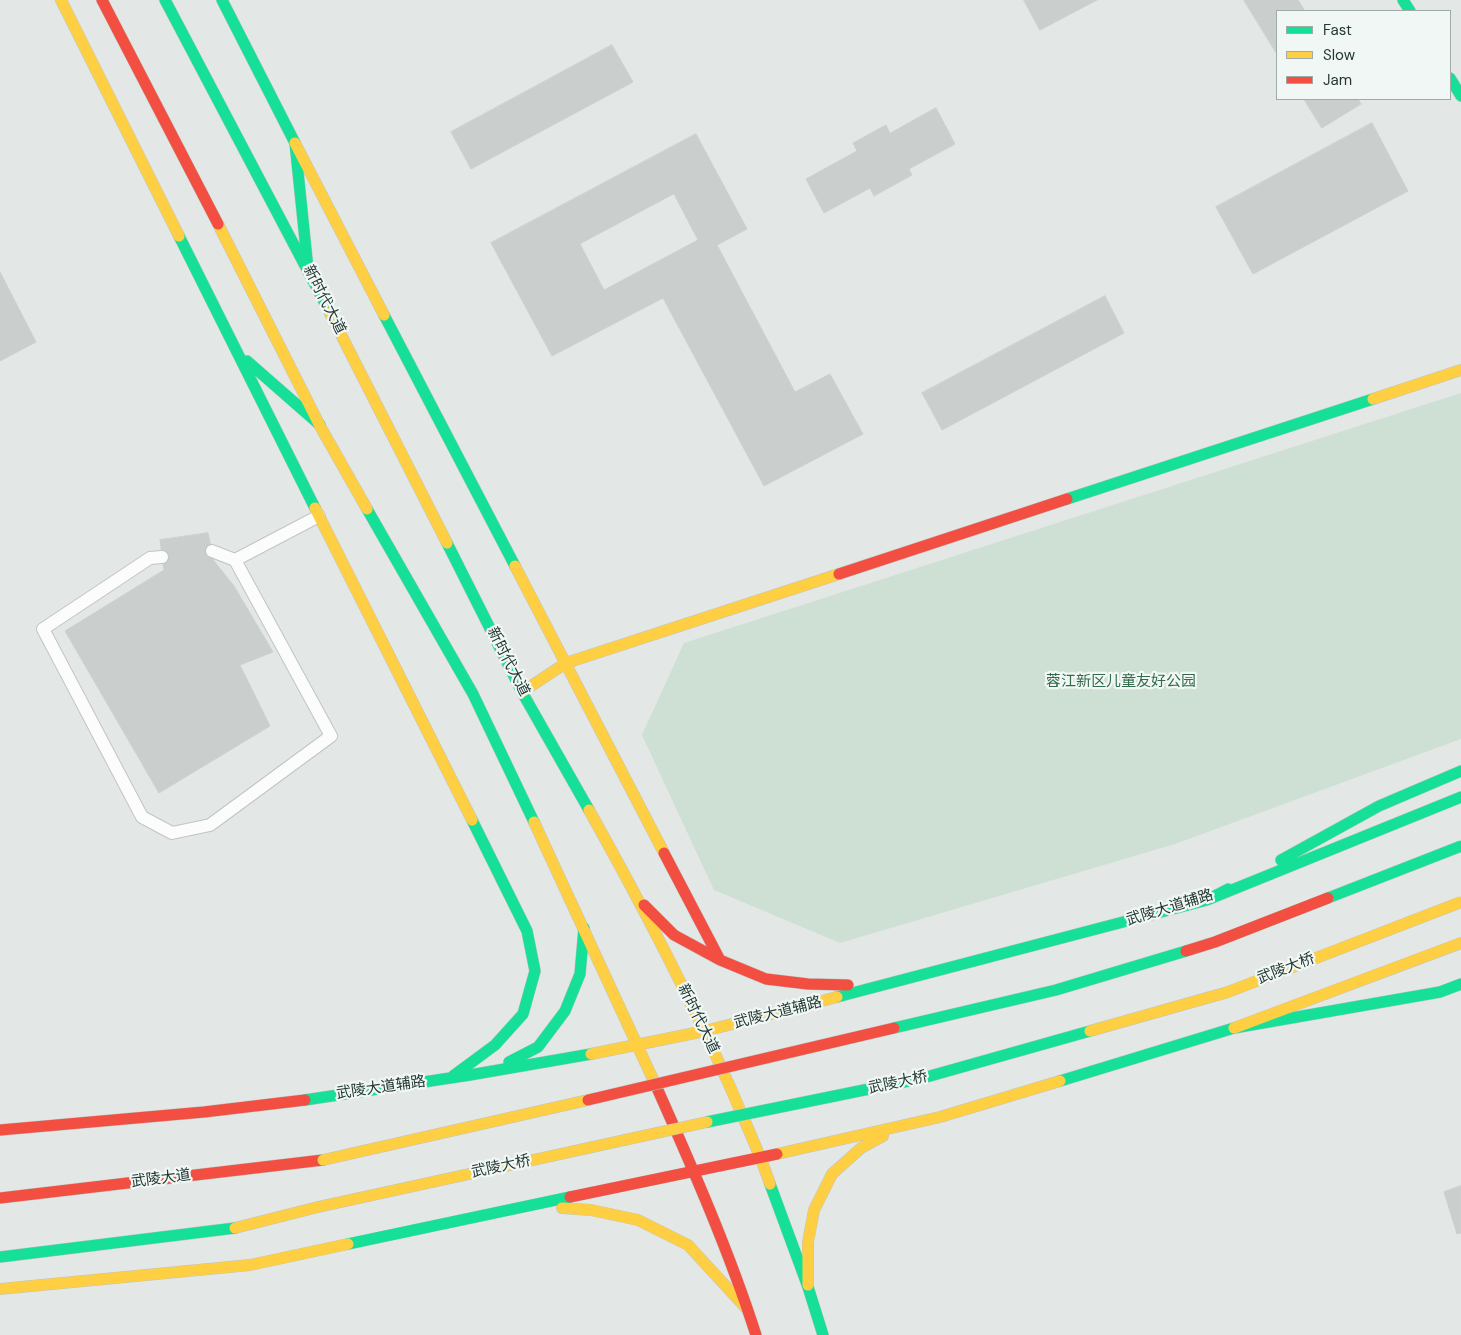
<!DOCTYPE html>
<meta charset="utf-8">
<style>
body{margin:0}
#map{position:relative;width:1461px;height:1335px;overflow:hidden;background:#e3e8e6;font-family:"DM Sans",sans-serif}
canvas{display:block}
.legend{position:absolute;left:1276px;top:10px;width:175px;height:90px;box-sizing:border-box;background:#f1f7f4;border:1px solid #9faba7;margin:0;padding:6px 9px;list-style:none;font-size:15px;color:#233834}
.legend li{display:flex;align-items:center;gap:10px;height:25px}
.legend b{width:25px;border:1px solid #9faba7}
</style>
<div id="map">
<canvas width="1461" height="1335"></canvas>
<ul class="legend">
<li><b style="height:6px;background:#16e098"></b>Fast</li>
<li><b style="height:6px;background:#ffcf43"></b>Slow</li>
<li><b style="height:6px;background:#f24e42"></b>Jam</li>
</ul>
</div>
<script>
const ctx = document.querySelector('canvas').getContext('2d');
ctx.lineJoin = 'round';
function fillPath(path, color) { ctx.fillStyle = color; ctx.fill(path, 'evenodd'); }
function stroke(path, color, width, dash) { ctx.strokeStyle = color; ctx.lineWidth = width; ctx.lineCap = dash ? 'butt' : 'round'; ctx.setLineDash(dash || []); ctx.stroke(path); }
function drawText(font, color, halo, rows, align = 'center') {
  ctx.font = font + ' "DM Sans","Noto Sans SC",sans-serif'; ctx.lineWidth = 4.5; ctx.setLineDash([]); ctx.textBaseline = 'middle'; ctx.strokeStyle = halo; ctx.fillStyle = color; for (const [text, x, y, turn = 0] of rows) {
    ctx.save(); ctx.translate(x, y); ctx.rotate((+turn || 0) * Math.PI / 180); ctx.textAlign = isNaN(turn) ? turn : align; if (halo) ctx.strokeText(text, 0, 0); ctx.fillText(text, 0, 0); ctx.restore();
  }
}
fillPath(new Path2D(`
 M1461,393V739L1175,844L840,943L714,890L642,735L684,643Z`), '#cedfd4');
const building = new Path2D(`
 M1024,0H1097L1040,30Z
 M1244,0H1298L1305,11H1277V54Z
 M612,45L633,82L471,169L451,132Z
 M1304,99H1358L1361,104L1322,128Z
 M936,108L955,144L909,169L912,175L874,196L870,188L824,213L806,179L857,151L853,143L886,125L890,133Z
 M1372,123L1408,191L1253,274L1216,207Z
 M696,134L747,229L717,245L795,392L830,374L863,434L764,486L663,298L552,356L491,243ZM674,194L698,240L604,290L580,244Z
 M0,272L36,342L0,361Z
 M1105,296L1124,333L942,430L922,393Z
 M208,533L214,561L234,586L273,652L240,665L270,726L159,793L65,631L164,570L160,540Z
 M1461,1186V1233L1457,1234L1444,1192Z`);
fillPath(building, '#cacfcd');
stroke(building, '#ccd0cf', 1);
const lane = new Path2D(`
 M212,551L235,560
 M162,557L150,558L43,629L142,817L172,833L210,825L331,736L235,560L319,516`);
const fast = new Path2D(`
 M165,0L330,313
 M222,0L295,143L308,269
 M1403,0L1410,11
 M1450,78L1461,96
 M179,236L315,508
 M384,315L515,566
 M247,361L320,425
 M1067,499L1373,399
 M367,509L473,694L534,822
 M447,543L522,692L589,810
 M1281,860L1379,806L1461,771
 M1207,900L1461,797
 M837,997L1207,900L1228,889
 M509,1062L538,1047L565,1011L580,974L584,928
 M453,1076L495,1045L523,1014L535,971L527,931L472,820
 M1060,1081L1234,1028L1440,992L1461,984
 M305,1100L470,1075L591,1054
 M770,1184L808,1287L823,1335
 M348,1244L570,1197
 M0,1257L235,1228`);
const slow = new Path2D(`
 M61,0L179,236
 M295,143L384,315
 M218,224L320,426L367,509
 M330,313L447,543
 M1373,399L1461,370
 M315,508L472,820
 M515,566L664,853
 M522,692L566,663L839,574
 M589,810C640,901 688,993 731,1089C744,1120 759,1151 770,1184
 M534,822L657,1088
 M1234,1028L1461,943
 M591,1054L705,1031L837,997
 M777,1154L940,1117L1060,1081
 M562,1208L591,1210L638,1220L688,1245L746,1308
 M235,1228L318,1207
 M808,1285V1242L814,1210L832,1174L861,1148L883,1136
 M0,1289L250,1265L348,1244`);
const jam = new Path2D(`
 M102,0L218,224
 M839,574L1067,499
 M664,853L720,960
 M644,905L674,935L720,960L766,979L808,984L848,985
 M657,1088C693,1169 729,1251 756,1335
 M0,1130L204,1112L305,1100
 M570,1197L777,1154
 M0,1198L323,1160`);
stroke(lane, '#c0c5c3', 14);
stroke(fast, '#bfc5c3', 12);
stroke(slow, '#bfc5c3', 12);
stroke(jam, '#bfc5c3', 12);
stroke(lane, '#fbfcfb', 12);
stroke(fast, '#16e098', 11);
stroke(slow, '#ffcf43', 11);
stroke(jam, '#f24e42', 11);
const fastBridge = new Path2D(`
 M1328,898L1461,846
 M894,1028L1056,990L1186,951
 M707,1122L923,1078L1090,1031`);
const slowBridge = new Path2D(`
 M1090,1031L1228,992L1461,902
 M323,1160L588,1100
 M318,1207L707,1122`);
const jamBridge = new Path2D(`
 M1186,951L1215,942L1328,898
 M588,1100L894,1028`);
stroke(fastBridge, '#bcc4c2', 12, []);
stroke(slowBridge, '#bcc4c2', 12, []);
stroke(jamBridge, '#bcc4c2', 12, []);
stroke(fastBridge, '#16e098', 11);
stroke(slowBridge, '#ffcf43', 11);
stroke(jamBridge, '#f24e42', 11);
drawText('15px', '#233834', '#f1f7f4', [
 ["新时代大道",324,300,63],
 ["新时代大道",508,662,63],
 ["武陵大道辅路",1170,908,-17],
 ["武陵大桥",1286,969,-21],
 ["武陵大道辅路",778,1013,-14],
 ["新时代大道",698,1019,64],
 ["武陵大桥",898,1083,-12],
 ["武陵大道辅路",381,1088,-8],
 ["武陵大桥",501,1167,-12],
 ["武陵大道",161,1179,-7]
]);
drawText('15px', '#336a4c', '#f1f7f4', [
 ["蓉江新区儿童友好公园",1121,682]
]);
</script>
